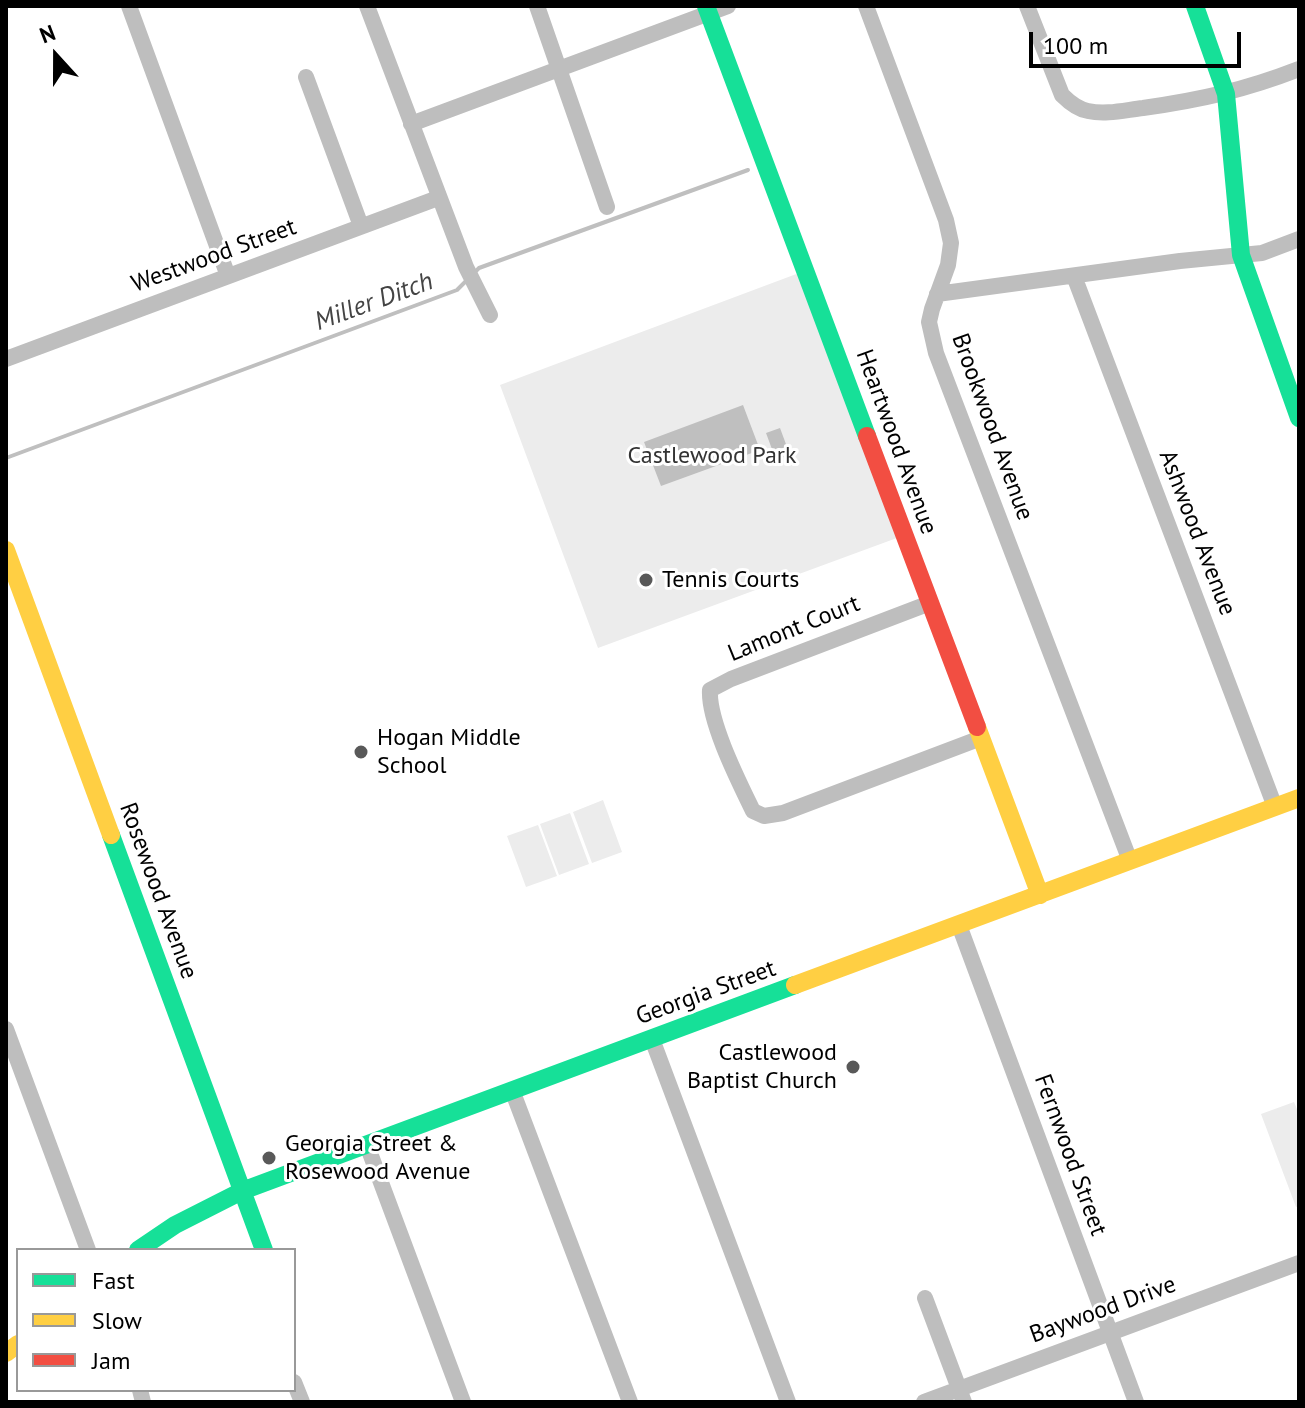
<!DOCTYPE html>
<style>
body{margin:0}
#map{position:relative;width:1305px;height:1408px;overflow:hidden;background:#fff;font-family:"PT Sans",sans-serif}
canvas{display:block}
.frame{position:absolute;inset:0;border:8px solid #000;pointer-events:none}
.legend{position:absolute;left:16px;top:1248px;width:280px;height:144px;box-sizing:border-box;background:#fff;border:2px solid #999;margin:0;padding:10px 14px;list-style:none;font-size:24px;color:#000}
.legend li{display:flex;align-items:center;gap:16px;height:40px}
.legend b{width:40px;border:2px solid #999}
.north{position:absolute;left:16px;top:16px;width:80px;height:80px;-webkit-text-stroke:6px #fff;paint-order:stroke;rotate:339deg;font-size:22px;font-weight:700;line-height:32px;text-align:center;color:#000}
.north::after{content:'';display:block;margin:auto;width:28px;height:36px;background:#000;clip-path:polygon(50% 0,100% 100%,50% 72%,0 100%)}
.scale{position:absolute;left:1029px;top:32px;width:212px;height:36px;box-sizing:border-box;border:4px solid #000;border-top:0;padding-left:10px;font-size:24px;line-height:28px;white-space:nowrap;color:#000;-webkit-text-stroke:6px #fff;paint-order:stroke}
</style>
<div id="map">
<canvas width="1305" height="1408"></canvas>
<div class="frame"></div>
<ul class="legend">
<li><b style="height:10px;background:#16e098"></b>Fast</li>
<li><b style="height:10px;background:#ffcf43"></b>Slow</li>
<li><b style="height:10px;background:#f24e42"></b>Jam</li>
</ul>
<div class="north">N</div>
<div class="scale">100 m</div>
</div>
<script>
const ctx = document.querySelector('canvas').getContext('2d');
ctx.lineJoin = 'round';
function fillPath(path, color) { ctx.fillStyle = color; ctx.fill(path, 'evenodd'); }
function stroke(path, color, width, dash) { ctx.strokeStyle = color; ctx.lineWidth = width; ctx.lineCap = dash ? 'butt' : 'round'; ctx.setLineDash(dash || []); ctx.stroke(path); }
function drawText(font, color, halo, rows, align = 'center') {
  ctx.font = font + ' "PT Sans",sans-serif'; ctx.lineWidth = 6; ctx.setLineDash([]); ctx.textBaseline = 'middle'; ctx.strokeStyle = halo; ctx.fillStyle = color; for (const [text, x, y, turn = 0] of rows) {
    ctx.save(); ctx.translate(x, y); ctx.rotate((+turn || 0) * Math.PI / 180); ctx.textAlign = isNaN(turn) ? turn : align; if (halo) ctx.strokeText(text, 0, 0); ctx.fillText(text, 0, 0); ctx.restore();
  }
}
fillPath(new Path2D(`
 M807,270L905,535L598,648L500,385Z
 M603,800L622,852L592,863L573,812Z
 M570,813L589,864L559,875L540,824Z
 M538,825L557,876L526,887L507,836Z
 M1294,1102L1299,1114V1206L1296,1207L1261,1114Z`), '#ececec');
fillPath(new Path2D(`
 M743,405L760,450L661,486L644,442Z
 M780,428L790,455L776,460L766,433Z`), '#bfbfbf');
stroke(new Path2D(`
 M474,273L479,268L748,170
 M6,458L457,290L468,279`), '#bfbfbf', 4);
stroke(new Path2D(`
 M129,6L228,276
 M367,6L466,267L490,315
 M537,6L607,207
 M866,6L946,220L951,243L948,265L932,309L929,322L936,353L1130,861
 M1027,6L1062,95C1069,102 1077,109 1088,111C1106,115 1125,110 1143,108C1200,100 1245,90 1299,69
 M306,77L361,226
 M411,124L728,6
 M1074,276L1275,807
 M937,294L1180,261L1262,253L1299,239
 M6,359L438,198
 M930,603L731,679L710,690C708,721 739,782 753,811L764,816L783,813L981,738
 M959,925L1136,1402
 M6,1029L88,1250
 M652,1039L788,1402
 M512,1090L630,1402
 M367,1145L463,1402
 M925,1298L964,1402
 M294,1382L302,1402
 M140,1390L143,1402
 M924,1402L1299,1263`), '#bebebe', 16);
stroke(new Path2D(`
 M706,6L867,436
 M1195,6L1226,94L1241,255L1299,418
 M111,835L264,1250
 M138,1250L175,1225L242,1191L795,985`), '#16e098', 18);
stroke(new Path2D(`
 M6,550L111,835
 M977,727L1040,895
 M795,985L1299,798
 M6,1353L18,1344`), '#ffcf43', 18);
stroke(new Path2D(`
 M867,436L977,727`), '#f24e42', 18);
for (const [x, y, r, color] of [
 [646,580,8,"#595959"],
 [361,752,8,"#595959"],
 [853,1067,8,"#595959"],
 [269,1158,8,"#595959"]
]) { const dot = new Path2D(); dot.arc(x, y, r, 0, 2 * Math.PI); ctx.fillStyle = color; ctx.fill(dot); stroke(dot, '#fff', 3); }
drawText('24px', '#000', '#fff', [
 ["Westwood Street",214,256,-20],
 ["Brookwood Avenue",992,427,70],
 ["Heartwood Avenue",896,442,70],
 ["Ashwood Avenue",1197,533,69],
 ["Lamont Court",794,629,-22],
 ["Rosewood Avenue",158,891,70],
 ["Georgia Street",706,993,-20],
 ["Fernwood Street",1070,1155,70],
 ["Baywood Drive",1103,1310,-20]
]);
drawText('24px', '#333', '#fff', [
 ["Castlewood Park",712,456]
]);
drawText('24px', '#000', '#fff', [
 ["Tennis Courts",662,580],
 ["Hogan Middle",377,738],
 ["School",377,766],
 ["Castlewood",837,1053,"right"],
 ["Baptist Church",837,1081,"right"],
 ["Georgia Street &",285,1144],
 ["Rosewood Avenue",285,1172]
], 'left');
drawText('italic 26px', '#444', '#fff', [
 ["Miller Ditch",374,302,-20]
]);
</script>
